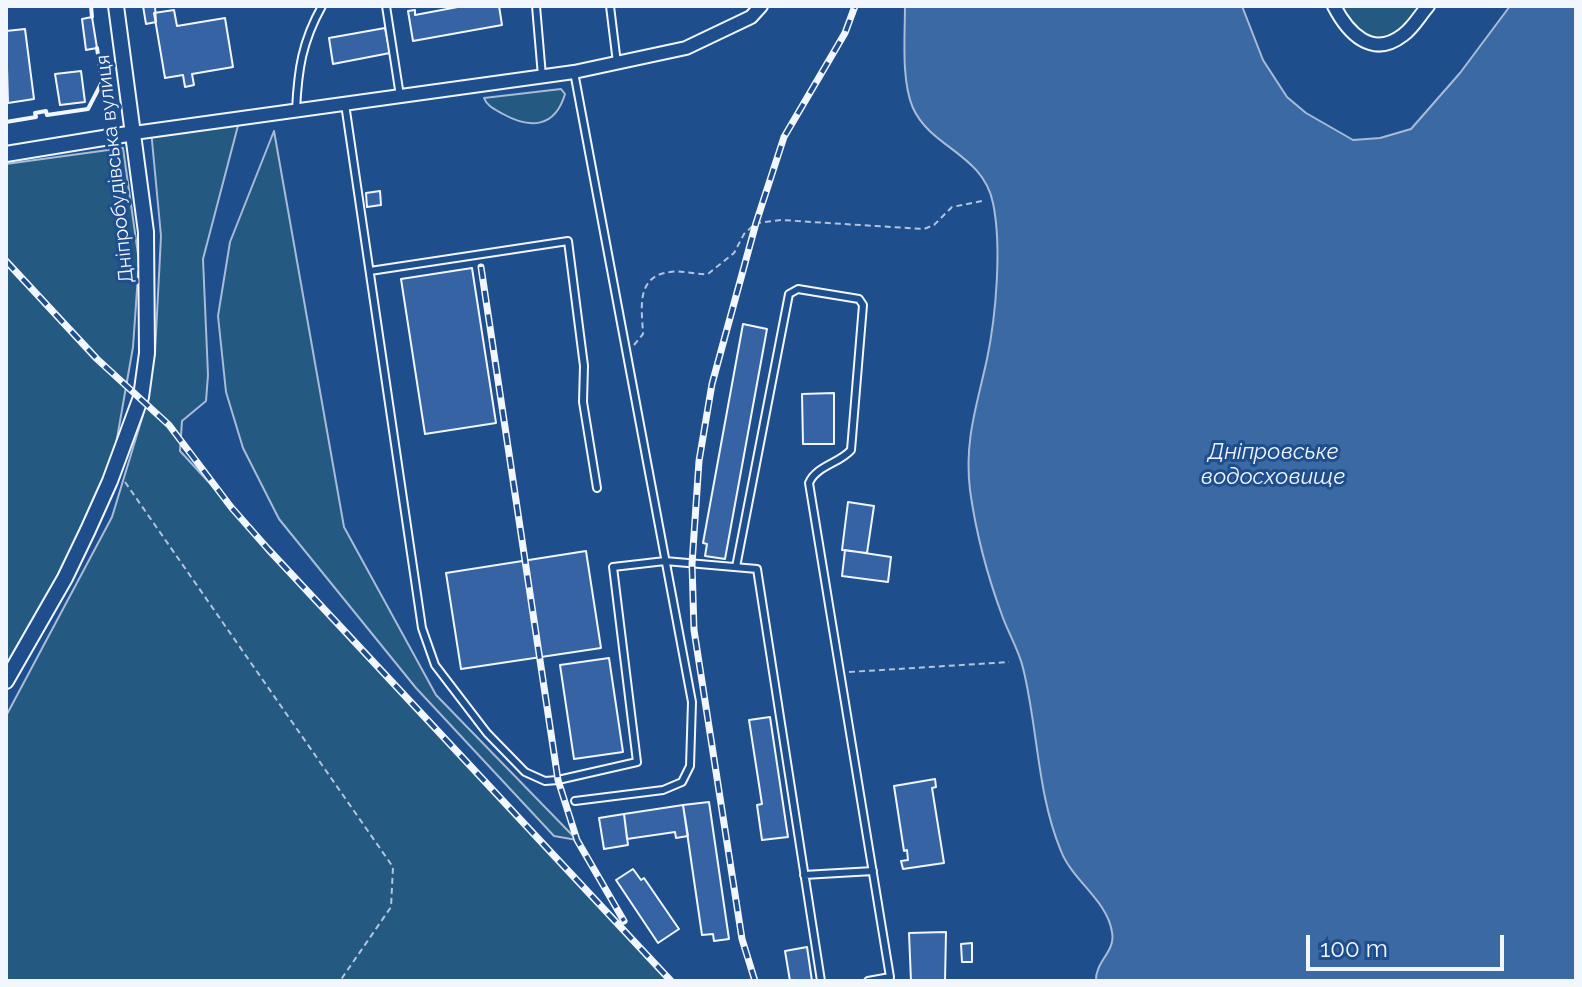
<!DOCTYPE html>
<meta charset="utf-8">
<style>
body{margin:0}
#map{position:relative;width:1582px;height:987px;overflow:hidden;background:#1f4e8c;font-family:Raleway,sans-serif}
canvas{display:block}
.frame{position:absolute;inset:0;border:8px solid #f2f6ff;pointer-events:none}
.scale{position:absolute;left:1306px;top:935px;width:198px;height:36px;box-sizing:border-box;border:4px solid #f2f6ff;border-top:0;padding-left:10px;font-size:24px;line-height:28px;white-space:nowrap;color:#f2f6ff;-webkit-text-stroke:6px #1f4e8c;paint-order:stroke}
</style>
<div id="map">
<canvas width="1582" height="987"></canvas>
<div class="frame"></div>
<div class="scale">100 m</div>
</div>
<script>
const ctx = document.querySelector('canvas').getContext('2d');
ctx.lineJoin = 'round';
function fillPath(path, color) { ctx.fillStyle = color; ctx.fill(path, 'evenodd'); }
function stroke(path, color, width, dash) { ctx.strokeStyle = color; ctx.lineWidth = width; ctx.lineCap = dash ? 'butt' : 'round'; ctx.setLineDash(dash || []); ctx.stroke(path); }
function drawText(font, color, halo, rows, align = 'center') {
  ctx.font = font + ' Raleway,sans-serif'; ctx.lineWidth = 6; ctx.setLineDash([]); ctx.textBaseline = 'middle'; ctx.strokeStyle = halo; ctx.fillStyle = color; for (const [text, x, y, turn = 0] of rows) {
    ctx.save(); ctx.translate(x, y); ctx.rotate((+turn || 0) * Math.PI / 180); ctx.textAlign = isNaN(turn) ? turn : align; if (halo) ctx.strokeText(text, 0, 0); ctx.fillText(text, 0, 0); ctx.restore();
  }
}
const green = new Path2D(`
 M1340,6H1421C1387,47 1372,55 1340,6Z
 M561,89L565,94C555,128 530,129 503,114C494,109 487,106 484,98Z
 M240,118L203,259L208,375L206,401L182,421L180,451L670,981H6V716L112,517L143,415L155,353L161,236L151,130Z
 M274,131L344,527L436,695L577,840L554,836L416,688L279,519L243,448L226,392L218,316L230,242Z
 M123,148L139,261L133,347L112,467L52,587L6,666V164Z`);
fillPath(green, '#245a82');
stroke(green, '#a8bbd7', 2);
const water = new Path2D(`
 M905,6H1242L1263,60L1287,97L1306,113L1353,140L1380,138L1411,129L1460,73L1510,6H1576V981H1096C1095,961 1116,952 1112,932C1107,900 1072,880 1061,851C1037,794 1038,728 1023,668C1019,651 1009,634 1003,618C987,575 976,534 970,490C964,441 977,405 987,359C996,316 1002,246 993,203C983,154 931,148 913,108C901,81 905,35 905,6Z`);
fillPath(water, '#3b69a3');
stroke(water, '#a8bbd7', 2);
const building = new Path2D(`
 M143,6H155L156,22L146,24Z
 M463,6H499L502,25L413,41L408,11L415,10V15Z
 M174,10L177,26L225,18L233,67L192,74L194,85L185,87L183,75L165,78L154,13Z
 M92,17L97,48L86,50L82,19Z
 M385,28L390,53L333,64L329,38Z
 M25,29L34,99L8,103L6,31Z
 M81,71L85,102L60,105L55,74Z
 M380,191L381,205L367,207L366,193Z
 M472,268L496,423L425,434L401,279Z
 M743,324L767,329L725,559L705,556L707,544L703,543Z
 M834,393V444H803L802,394Z
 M848,502L874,506L867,553L842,550Z
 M845,550L891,557L888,582L842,576Z
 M586,551L601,648L461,669L446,573Z
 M609,658L623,752L574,759L560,665Z
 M770,717L788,837L762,840L757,805L762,804L749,720Z
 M935,779L936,787L932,788L944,863L903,869L901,861L908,860L907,850L904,851L894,786Z
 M709,802L729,939L714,941L713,934L702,935L683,805Z
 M683,805L688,836L676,838L675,832L627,839L624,814Z
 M624,814L628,845L604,849L599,818Z
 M633,869L641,880L644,878L679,929L658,943L616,880Z
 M946,932L945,981H911L909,933Z
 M972,943V962H962L961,944Z
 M807,947L812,981H790L785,951Z`);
fillPath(building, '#3563a3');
stroke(building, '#f2f6ff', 2);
const service = new Path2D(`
 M386,6L400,96
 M536,6L542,76
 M610,6L617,63
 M574,72L692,702L690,766L682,782L663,790L575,801
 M345,104L422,628L435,665L487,733L525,772L545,781L558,780L637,762L613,567L665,561L757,569L821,981
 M296,110C298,69 302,42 322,6
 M370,271L568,241L584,366L583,402L597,488
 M736,567L789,294L798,289L859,299L863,305L851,450C840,463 816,466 809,483L890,977
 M804,875L873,871
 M868,981L890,977`);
const minor = new Path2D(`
 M1334,6C1348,33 1372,59 1403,35C1413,28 1420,15 1428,6
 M134,133L574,72L686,48L751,17L761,6`);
const tertiary = new Path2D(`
 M6,154L134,133
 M6,681L65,578L88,530L110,481L141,397L147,353L146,232L116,6`);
stroke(service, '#f2f6ff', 10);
stroke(minor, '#f2f6ff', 16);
stroke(tertiary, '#f2f6ff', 18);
stroke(new Path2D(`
 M634,345L643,334C642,309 635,276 670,272C683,270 695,275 708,274L734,253L744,234L756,223L781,220L924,229L934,225L952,207L982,201
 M125,482L393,867L391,907L340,981
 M849,672L1009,662`), '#b3c4dc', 2, [6, 4]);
stroke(service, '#1f4e8c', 6);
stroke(minor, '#1f4e8c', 12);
stroke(tertiary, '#1f4e8c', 14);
const rail = new Path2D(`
 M6,261L97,359L169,425L231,507L268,549L671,981
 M481,267L558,780L577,840L624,921
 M755,981L742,939L694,630L692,564L699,461L712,384L756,223L784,137L845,33L855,6`);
stroke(rail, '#f2f6ff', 7);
stroke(rail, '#1f4e8c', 4, [12]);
stroke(new Path2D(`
 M91,6L92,17
 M6,122L36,117L35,113L46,111L47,115L88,109L102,82L97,48`), '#f2f6ff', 4);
drawText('20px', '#f2f6ff', '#1f4e8c', [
 ["Дніпробудівська вулиця",115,169,-96]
]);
drawText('italic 22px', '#f2f6ff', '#1f4e8c', [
 ["Дніпровське",1273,452],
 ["водосховище",1273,477]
]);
</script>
